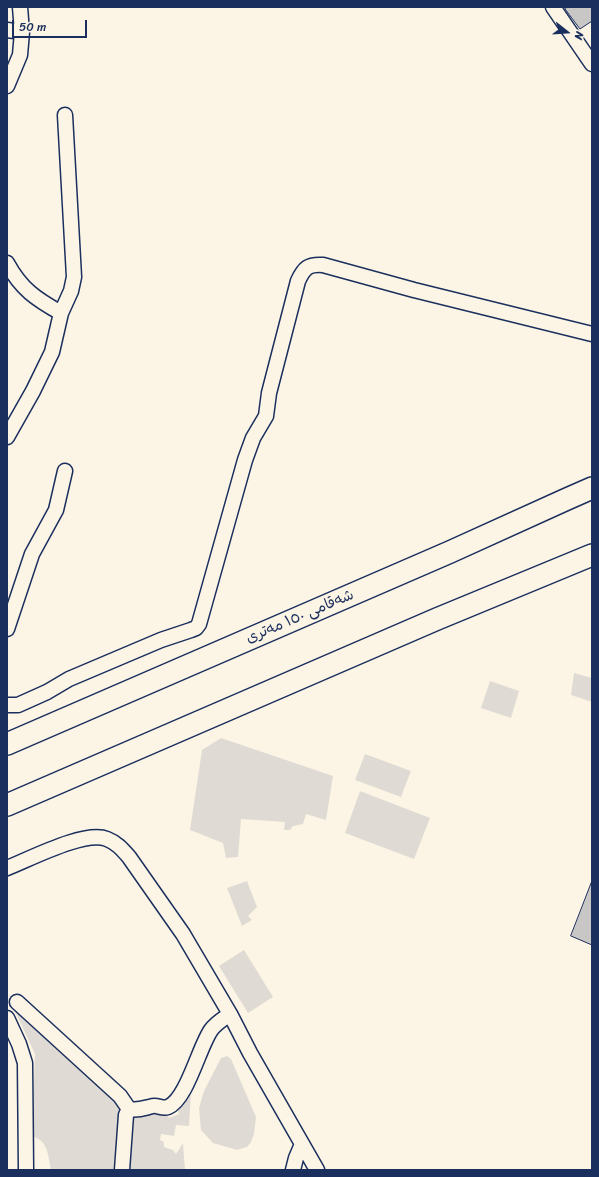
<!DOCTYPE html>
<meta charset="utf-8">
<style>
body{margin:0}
#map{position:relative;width:599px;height:1177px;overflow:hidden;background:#fcf5e5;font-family:Sriracha,sans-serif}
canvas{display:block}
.frame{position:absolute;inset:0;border:8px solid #1b2f5e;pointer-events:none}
.north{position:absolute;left:547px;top:12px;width:40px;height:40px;-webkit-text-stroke:3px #fcf5e5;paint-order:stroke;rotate:107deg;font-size:11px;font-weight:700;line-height:16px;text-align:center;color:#1b2f5e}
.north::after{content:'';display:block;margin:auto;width:14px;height:18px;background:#1b2f5e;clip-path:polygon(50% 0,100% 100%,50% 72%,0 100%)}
.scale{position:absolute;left:12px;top:20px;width:75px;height:18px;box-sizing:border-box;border:2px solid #1b2f5e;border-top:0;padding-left:5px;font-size:12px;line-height:14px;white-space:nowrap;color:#1b2f5e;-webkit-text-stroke:3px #fcf5e5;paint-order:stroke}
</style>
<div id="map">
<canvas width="599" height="1177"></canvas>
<div class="frame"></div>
<div class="north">N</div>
<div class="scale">50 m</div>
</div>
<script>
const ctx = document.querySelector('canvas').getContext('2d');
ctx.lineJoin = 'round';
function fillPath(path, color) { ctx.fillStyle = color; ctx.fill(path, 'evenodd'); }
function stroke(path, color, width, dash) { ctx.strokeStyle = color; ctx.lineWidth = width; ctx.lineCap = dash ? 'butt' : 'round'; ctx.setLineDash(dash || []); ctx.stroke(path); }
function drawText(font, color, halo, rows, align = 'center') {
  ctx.font = font + ' Sriracha,"Playpen Sans Arabic",sans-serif'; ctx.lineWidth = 4; ctx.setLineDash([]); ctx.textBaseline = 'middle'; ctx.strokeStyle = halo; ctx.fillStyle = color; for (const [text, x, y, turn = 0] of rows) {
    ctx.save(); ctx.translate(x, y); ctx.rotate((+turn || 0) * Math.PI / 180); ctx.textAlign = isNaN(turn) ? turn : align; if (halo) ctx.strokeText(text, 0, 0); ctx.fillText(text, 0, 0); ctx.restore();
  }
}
fillPath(new Path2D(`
 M574,673L592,678V702L571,695Z
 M490,681L519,691L511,718L481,708Z
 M221,738L333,776L326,820L306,814L303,824L293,826L290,830H284L285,822L241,819L238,857L226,858L223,843L190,830L202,750Z
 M365,754L411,771L401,797L355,780Z
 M360,791L430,818L414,859L345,833Z
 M247,881L257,907L248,916L252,920L242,926L227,888Z
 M244,950L273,997L248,1013L219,966Z
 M14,1004L122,1105L119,1170H51C48,1155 48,1141 32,1136L35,1054L15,1011Z
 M207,1045L211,1048L191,1093L189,1126L176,1125L174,1136L161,1134L160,1140L164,1142V1147L173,1150L176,1154L183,1143L185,1170H123L130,1114L147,1111L166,1113L169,1118L179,1114L176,1104Z
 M227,1056L231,1059L256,1117L254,1134L251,1142L247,1147L237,1150L213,1143L201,1130L199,1108L204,1091L221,1058Z`), '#dfdbd4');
const building = new Path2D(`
 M568,7H592V21L580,29L565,9Z
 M592,881V945L571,936Z`);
fillPath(building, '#c8c7c6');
stroke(building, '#1b2f5e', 1);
const minor = new Path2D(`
 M553,7L592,64
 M7,30L22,32
 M7,86L20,55L22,32L20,7
 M7,263C21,289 36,299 61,313
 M7,437L33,391L52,352L61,313L71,291L74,277L65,115
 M7,629L32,554L56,510L65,471
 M7,705H18L47,692L69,679L161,640L191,630L196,628L199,624L245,460L253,438L266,416L269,393L298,281C304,268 308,264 323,265L414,290L592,334
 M7,868C30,859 85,830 107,839C117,843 122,849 129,857L183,934L230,1014L250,1053L317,1170
 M17,1002L120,1096L129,1109
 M7,1018L19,1044L25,1063L26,1170
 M122,1170L126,1115L129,1109C138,1111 144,1108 153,1106C158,1105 162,1109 168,1107C187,1099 199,1047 211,1030C216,1023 223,1019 230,1014
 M293,1170L296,1158L302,1144`);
const highway = new Path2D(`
 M7,744L450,552L567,499L592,488
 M7,805L437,619L592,555`);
stroke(minor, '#1b2f5e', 17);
stroke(highway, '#1b2f5e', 24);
stroke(minor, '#fcf5e5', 14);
stroke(highway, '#fcf5e5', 21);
drawText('15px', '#1b2f5e', '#fcf5e5', [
 ["شەقامی ١٥٠ مەتری",300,617,-23]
]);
</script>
